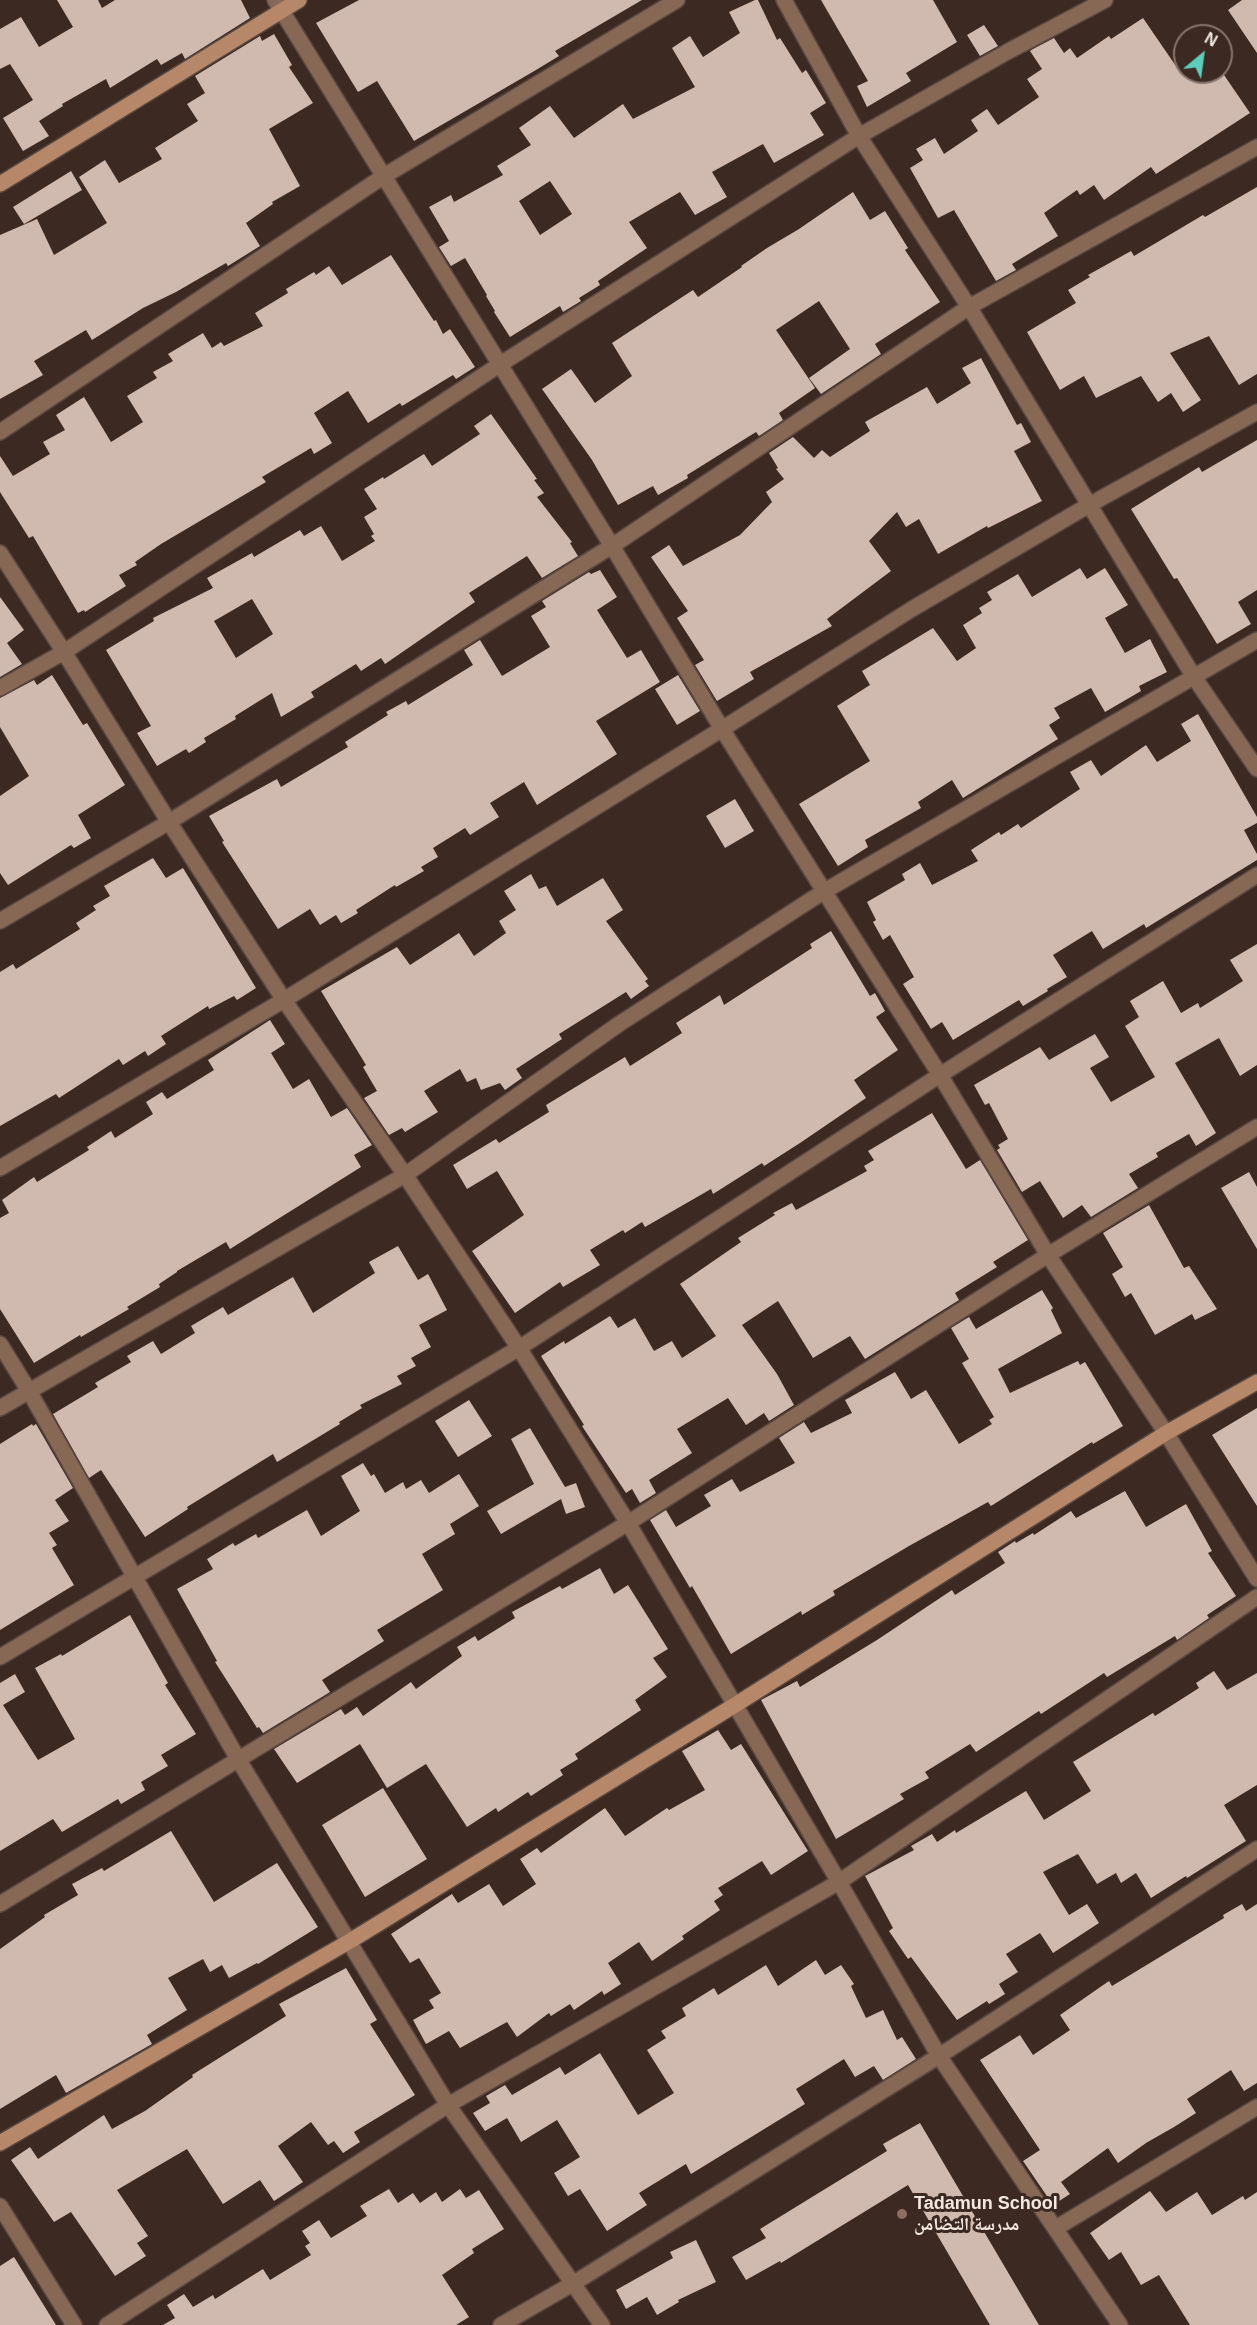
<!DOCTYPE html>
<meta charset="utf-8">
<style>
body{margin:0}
#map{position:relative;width:1257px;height:2325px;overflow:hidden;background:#3c2a22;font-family:Helvetica,sans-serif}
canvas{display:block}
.north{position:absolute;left:1173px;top:24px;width:60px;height:60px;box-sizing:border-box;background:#3c2a22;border:2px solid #86766f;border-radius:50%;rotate:29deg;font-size:16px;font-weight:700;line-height:24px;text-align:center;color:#f4e8e2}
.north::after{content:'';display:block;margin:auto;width:21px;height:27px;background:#5bcebc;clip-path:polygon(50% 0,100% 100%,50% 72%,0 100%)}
</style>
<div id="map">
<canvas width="1257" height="2325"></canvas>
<div class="north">N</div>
</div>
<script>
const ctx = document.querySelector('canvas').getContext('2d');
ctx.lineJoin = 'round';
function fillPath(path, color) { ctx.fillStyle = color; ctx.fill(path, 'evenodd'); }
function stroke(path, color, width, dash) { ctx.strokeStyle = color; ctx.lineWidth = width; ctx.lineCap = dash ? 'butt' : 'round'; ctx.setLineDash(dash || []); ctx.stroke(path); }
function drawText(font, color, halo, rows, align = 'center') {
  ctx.font = font + ' Helvetica,"Noto Naskh Arabic",sans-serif'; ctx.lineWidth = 6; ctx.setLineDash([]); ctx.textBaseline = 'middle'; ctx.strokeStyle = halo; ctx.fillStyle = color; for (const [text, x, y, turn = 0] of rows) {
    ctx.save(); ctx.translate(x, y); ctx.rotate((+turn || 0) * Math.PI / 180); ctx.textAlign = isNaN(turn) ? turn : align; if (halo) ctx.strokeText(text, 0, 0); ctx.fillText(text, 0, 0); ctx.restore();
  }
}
fillPath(new Path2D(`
 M57,0H98L102,8L115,0H241L250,18L185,59L182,53L161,65L157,59L110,88L106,79L62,104L63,106L39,121L49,136L23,151L3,118L33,100L10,64L0,69V29L21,17L39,47L73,27Z
 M359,0H642L555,51L559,56L536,70L414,141L377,81L358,92L316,23Z
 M755,0H758L777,40L780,38L802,73L806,70L826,103L810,113L824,135L774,163L763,144L712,172L727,197L695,215L680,192L629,222L647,248L598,281L600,285L579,298L581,301L563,312L560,306L510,337L494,312L495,311L486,296L487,295L465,258L451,266L439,247L449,241L429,207L451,195L454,202L503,175L497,166L531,145L519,128L550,106L574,138L623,104L633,119L695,87L672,48L690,36L703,57L740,33L729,12ZM550,181L572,214L540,235L519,201Z
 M821,0H933L957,42L906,73L911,81L867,107L857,86L868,81Z
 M1242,0H1257V53L1228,10Z
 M1143,18L1180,72H1222L1250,113L1156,174L1151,167L1104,200L1094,185L1080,195L1077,190L1044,213L1058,236L1012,264L1016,270L996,281L954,210L938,218L910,168L923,160L916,149L935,138L944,154L978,131L971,120L987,109L998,125L1039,97L1027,79L1042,69L1030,51L1033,49L1054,38L1064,53L1070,48L1077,58L1109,36L1111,39Z
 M984,25L998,46L980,56L967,35Z
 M274,34L292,65L289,67L313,103L269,129L300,186L272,202L273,204L246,223L260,246L228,266L226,263L176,292L143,308L92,340L86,330L34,361L43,375L0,399V235L37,219L54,255L107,223L79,177L105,160L119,183L162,159L155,148L198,121L187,104L205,93L195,76L260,36L262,41Z
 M71,171L82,190L24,224L13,207Z
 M1257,187V374L1239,385L1209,336L1170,353L1201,400L1183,412L1171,393L1158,402L1141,376L1096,398L1084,376L1060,390L1027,332L1076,303L1068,290L1090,277L1088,275L1131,251L1134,256L1203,215L1205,217Z
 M853,192L870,220L885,211L908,248L905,250L940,302L875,344L881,354L821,394L809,378L850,349L819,301L776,330L815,388L779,413L783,420L759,436L756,432L687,475L688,478L658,495L653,486L618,505L592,460L542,389L571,369L595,403L632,376L612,343L693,290L698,297L742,267L741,266L767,248L799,229Z
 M391,255L434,321L436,320L443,334L450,329L475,367L456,379L453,375L402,406L400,403L368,423L348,391L314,413L332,443L314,454L311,448L262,477L266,482L161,544L135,562L137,565L119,575L126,586L85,612L84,610L78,613L33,536L29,538L0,492V456L13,476L50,454L43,442L65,430L56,415L84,397L111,442L143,422L127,396L157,378L153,372L173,361L168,354L203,333L212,348L221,342L224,346L263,326L255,313L288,293L286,289L314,272L316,275L329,266L342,285Z
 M981,358L1017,425L1021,423L1031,442L1014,451L1042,501L988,528L987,526L938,554L919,519L906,527L897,512L869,541L891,571L827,619L832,626L750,672L754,679L717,701L695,665L704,660L677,618L688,611L651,557L669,545L683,566L740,535L772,502L766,492L784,479L776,469L778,468L769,453L793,437L814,458L822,450L830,457L870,431L865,422L927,387L937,404L971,383L962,368Z
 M491,414L537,479L534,480L544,493L537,497L572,542L570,543L578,556L542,578L527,556L469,593L475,602L385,664L381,658L361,671L356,664L311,692L314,697L281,717L272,693L235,716L236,719L204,738L206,742L189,753L186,749L157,766L137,733L151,726L106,650L154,621L153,618L213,588L207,578L252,553L254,557L300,530L304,536L321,526L342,561L375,541L371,536L374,534L364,517L377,509L364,489L383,477L384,479L424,454L432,466L480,434L474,426ZM252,599L273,634L236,658L214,621Z
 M1257,440V590L1238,602L1251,624L1217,644L1177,578L1174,579L1131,509L1199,467L1202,472Z
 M1080,568L1087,579L1105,568L1128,605L1105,618L1125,653L1150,639L1167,672L1139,686L1141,691L1105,712L1091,688L1054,708L1060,718L1049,725L1058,739L963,798L952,780L918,802L921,808L865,840L868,847L838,866L799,804L870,761L837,706L870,685L862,671L933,628L957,661L976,648L963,625L982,613L979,608L992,600L987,592L1018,574L1032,597Z
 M600,570L617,597L597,610L627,658L641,650L660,682L596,721L617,754L537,805L524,782L490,803L499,817L470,835L465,828L433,848L438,857L421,867L424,871L396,887L395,885L356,910L358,913L341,923L336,915L320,925L310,909L278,929L222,842L224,841L209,816L277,779L281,787L348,747L345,742L388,715L386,712L406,701L408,705L473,665L464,650L480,640L502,676L550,647L531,616L546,607L542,601L589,572L591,574Z
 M0,597L24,630L7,643L22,664L0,677Z
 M52,675L83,725L87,723L125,785L78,815L91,838L74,848L71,845L8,885L0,873V796L29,776L0,727V698L34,680L37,685Z
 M678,675L700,711L677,725L655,689Z
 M1198,714L1257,817V823L1244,830L1257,854V860L1146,928L1144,924L1103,949L1092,931L1053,955L1067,977L1047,989L1048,991L1023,1006L1019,1000L953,1040L942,1022L931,1029L903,984L914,977L890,935L883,940L873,922L876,920L867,902L905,880L902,874L920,863L932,885L978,861L971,850L999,832L1001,835L1018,824L1021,828L1080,789L1070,772L1091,760L1101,776L1146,745L1157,762L1191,741L1181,724Z
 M735,799L754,831L725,848L706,816Z
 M153,858L166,878L183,868L256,988L237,1000L234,996L209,1009L208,1006L161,1036L166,1044L148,1056L145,1051L123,1065L119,1059L59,1098L56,1094L0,1126V972L13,964L16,969L80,929L76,923L96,910L93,906L110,896L104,886Z
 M531,874L539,889L546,886L557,906L603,878L623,910L606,921L648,979L645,981L649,986L631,999L626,992L559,1034L562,1039L516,1069L522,1078L505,1090L500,1083L481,1090L476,1078L467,1082L460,1069L424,1091L438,1112L405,1132L402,1128L389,1135L364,1098L377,1091L363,1067L366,1065L321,991L397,947L410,965L459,933L474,956L506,933L499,921L516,910L504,891Z
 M831,931L870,996L875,993L885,1011L876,1017L898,1050L854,1080L866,1098L800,1143L764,1166L762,1163L713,1194L711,1189L645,1227L642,1222L625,1233L623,1230L590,1250L600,1265L563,1287L560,1282L515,1313L472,1251L524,1215L497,1171L467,1189L453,1165L496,1139L499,1143L549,1112L546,1105L625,1057L630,1066L682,1033L676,1023L720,995L724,1005L812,948L810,944Z
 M1257,944V1065L1240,1076L1219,1038L1175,1063L1216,1133L1196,1146L1189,1134L1156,1153L1158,1157L1129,1174L1138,1188L1091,1217L1082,1205L1063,1218L1040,1181L1022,1192L997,1150L1000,1148L998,1145L1008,1139L989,1103L985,1105L974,1085L1040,1047L1049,1060L1095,1034L1109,1057L1090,1068L1111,1102L1155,1077L1125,1026L1139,1017L1130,1001L1163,981L1181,1013L1198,1003L1200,1008L1243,981L1230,960Z
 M270,1020L285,1044L271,1053L293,1089L309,1079L331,1117L347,1108L372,1145L354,1155L361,1167L230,1249L226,1242L177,1271V1272L159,1284L160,1287L127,1307L129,1309L81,1337L80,1335L34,1363L0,1309V1218L9,1213L2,1200L34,1177L37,1182L89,1150L87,1147L111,1131L115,1138L153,1114L146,1102L162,1092L167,1099L214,1070L208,1060Z
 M932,1113L966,1169L980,1160L1028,1240L993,1262L997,1267L955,1293L959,1300L865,1359L850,1336L813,1358L778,1301L742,1325L777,1374L794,1405L769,1421L764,1413L746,1425L728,1398L677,1429L692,1453L649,1480L656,1493L640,1503L632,1489L626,1493L582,1426L584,1425L541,1356L564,1341L565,1344L610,1316L618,1328L635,1318L654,1351L672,1341L682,1358L716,1336L680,1284L741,1242L738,1238L775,1215L773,1213L792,1203L796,1210L867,1171L864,1166L874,1160L868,1151Z
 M1249,1172L1257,1187V1249L1221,1188Z
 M1149,1205L1184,1268L1189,1266L1217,1309L1195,1320L1192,1314L1155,1335L1131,1293L1125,1297L1112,1274L1123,1267L1103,1233Z
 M398,1246L418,1280L428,1274L447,1310L419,1325L431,1347L411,1358L416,1366L397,1376L402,1384L360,1405L362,1408L339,1422L340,1424L277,1462L273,1454L187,1507L188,1509L145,1537L101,1470L89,1478L53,1414L98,1387L95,1383L131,1362L127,1356L153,1341L161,1354L195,1333L191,1326L223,1307L228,1315L293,1277L313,1313L375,1273L369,1262Z
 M1042,1290L1053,1308L1051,1310L1062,1333L998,1369L1010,1393L1078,1361L1080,1365L1085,1362L1123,1426L1093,1444L1092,1442L991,1506L988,1502L909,1546L833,1591L835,1595L802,1615L801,1611L731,1654L692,1586L690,1588L650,1520L666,1510L676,1527L711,1506L704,1495L732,1479L740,1492L795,1463L779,1438L804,1422L811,1433L852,1413L845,1400L895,1372L911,1399L926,1390L959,1444L992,1424L989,1420L994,1417L962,1363L969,1359L951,1328L969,1317L976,1329Z
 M469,1400L492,1436L458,1457L435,1421Z
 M1257,1408V1506L1212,1435Z
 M32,1424L33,1426L36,1424L73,1488L55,1500L69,1521L49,1533L57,1545L52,1548L74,1585L0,1630V1444Z
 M530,1428L565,1487L576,1483L585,1507L566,1514L561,1499L501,1534L487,1511L534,1484L511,1439Z
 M363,1463L371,1476L374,1474L385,1493L403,1482L406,1489L421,1480L429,1493L459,1474L479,1506L450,1524L455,1534L422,1554L443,1590L377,1630L384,1641L322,1680L330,1692L263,1733L259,1727L257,1728L215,1662L217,1661L177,1589L213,1569L207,1559L233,1543L235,1546L256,1534L258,1538L307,1510L321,1536L360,1511L341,1476Z
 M1125,1491L1146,1527L1186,1504L1212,1551L1208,1553L1236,1596L1207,1615L1209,1618L1177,1640L1175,1636L1107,1677L1104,1673L1041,1714L1039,1711L976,1752L970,1744L925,1772L929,1778L900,1794L904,1799L836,1839L761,1700L797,1681L800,1687L877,1640L952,1590L955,1595L1005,1563L998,1552L1015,1541L1016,1543L1033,1533L1034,1535L1071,1511L1076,1518Z
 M600,1568L614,1594L628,1585L668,1649L653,1658L667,1677L635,1700L641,1710L575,1754L578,1759L560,1770L563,1775L531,1796L528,1792L498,1812L496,1808L467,1827L426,1764L387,1788L360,1744L297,1783L274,1749L341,1709L345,1715L357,1707L363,1716L411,1682L416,1689L462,1656L457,1647L475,1636L478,1641L515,1618L512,1612L560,1586L562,1589Z
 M130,1615L168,1683L165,1685L196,1734L161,1755L168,1766L141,1782L145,1790L121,1804L118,1799L62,1832L53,1819L0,1851V1683L15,1674L25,1692L3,1705L38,1760L75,1739L35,1668L61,1654L62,1656Z
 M1214,1671L1227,1690L1257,1673V1785L1224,1805L1246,1841L1187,1878L1186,1876L1151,1898L1136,1873L1121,1883L1116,1873L1097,1884L1078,1854L1043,1872L1069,1915L1087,1904L1099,1923L1053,1953L1040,1933L1006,1954L1018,1972L999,1984L1005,1994L989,2004L987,2001L957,2020L911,1957L908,1959L889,1931L893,1928L865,1876L914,1850L911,1846L932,1834L937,1842L955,1830L956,1833L1026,1791L1044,1820L1091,1791L1073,1762L1153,1713L1155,1716L1199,1688L1196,1683Z
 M718,1730L731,1750L741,1744L808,1851L771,1875L762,1861L718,1888L723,1895L714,1901L720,1910L682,1936L684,1939L652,1961L639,1942L608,1963L621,1984L604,1995L602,1991L574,2010L570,2004L551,2016L549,2013L517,2037L507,2022L460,2048L449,2031L426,2044L413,2020L434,2008L429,2000L441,1993L419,1958L410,1963L391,1934L452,1894L458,1903L489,1884L503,1906L536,1884L520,1859L537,1848L541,1853L605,1808L625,1836L667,1808L669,1810L705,1790L682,1751Z
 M383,1788L427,1859L365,1897L322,1825Z
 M171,1831L214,1902L277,1863L318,1927L258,1964L257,1963L229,1978L222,1965L210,1972L203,1959L168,1978L187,2010L147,2035L152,2044L66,2093L56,2075L0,2109V1949L45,1917L44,1915L78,1895L72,1884L102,1868L104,1871Z
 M1242,1904L1246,1911L1257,1904V2083L1244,2091L1231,2070L1187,2099L1196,2113L1174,2127L1146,2143L1118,2163L1108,2148L1061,2182L1070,2194L1053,2205L1023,2161L1040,2150L980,2060L1020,2035L1033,2055L1070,2030L1060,2015L1109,1981L1112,1986L1224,1918L1223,1915Z
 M816,1960L825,1975L841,1965L854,1984L851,1986L866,2018L883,2010L897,2040L902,2037L916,2059L883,2080L874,2066L855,2077L844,2059L796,2089L805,2104L691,2174L686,2164L639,2193L647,2205L607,2231L580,2189L568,2196L554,2173L580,2157L557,2120L521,2142L507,2118L485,2131L473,2113L490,2103L486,2096L505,2085L512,2095L560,2067L565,2075L600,2053L638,2115L674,2093L647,2050L666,2038L661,2031L686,2016L682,2008L714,1988L718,1995L766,1965L778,1986Z
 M346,1968L377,2020L370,2024L415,2095L354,2132L360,2142L343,2153L334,2141L328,2145L311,2122L278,2146L303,2182L274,2201L260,2180L223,2204L187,2149L156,2167L117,2190L148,2236L137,2243L146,2256L115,2276L71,2212L54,2222L11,2160L30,2147L38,2159L104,2115L112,2129L145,2111L193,2077L192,2075L286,2016L279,2004Z
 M920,2123L1039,2325H990L908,2185L781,2263L780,2261L746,2280L732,2257L766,2238L760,2229L887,2151L883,2144Z
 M389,2189L398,2203L413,2193L420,2203L436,2192L442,2202L460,2189L466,2198L479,2190L504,2229L472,2249L474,2253L442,2275L469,2317L456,2325H163L175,2318L167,2305L184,2294L193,2307L213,2295L215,2299L263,2269L270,2280L311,2255L305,2246L310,2243L302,2231L319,2220L331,2238L367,2216L360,2206Z
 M1150,2191L1166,2212L1197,2192L1212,2215L1243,2196L1245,2200L1257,2192V2325H1190L1159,2275L1141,2285L1121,2252L1109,2260L1090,2233Z
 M696,2240L716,2282L678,2300L679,2302L657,2315L647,2297L626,2309L616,2290L673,2258L670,2252Z
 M14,2257L56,2325H0V2266Z`), '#d0b9af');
const street = new Path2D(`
 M275,0L612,546L722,729L940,1075L1048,1255L1166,1433L1257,1579
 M784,0L859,136L969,307L1194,677L1257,769
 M0,432L384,176L677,0
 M0,553L64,652L169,822L284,1000L405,1175L519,1348L628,1523L839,1882L939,2056L1120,2325
 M0,688L64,652L499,365L859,136L1007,52L1105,0
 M0,921L169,822L612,546L969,307L1257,147
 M0,1168L284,1000L722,729L912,609L1089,505L1257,412
 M0,1344L29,1391L238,1759L448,2105L602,2325
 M0,1408L405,1175L619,1024L823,892L1257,640
 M0,1657L519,1348L940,1075L1257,875
 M0,1904L628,1523L1048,1255L1257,1127
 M0,2206L74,2325
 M1056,2228L1257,2107
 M107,2325L448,2105L839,1882L1257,1597
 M501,2325L574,2283L939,2056L1257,1849`);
const secondary = new Path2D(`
 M0,184L299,0
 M0,2143L350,1941L735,1705L1166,1433L1257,1382`);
stroke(street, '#594841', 18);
stroke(secondary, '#594841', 18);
stroke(street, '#866855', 15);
stroke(secondary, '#b68869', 15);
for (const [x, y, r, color] of [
 [902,2214,6,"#8d6e63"]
]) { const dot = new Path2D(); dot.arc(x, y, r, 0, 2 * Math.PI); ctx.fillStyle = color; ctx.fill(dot); stroke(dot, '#3c2a22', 2); }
drawText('bold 18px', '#f4e8e2', '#3c2a22', [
 ["Tadamun School",914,2204],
 ["مدرسة التضامن",914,2225]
], 'left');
</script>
